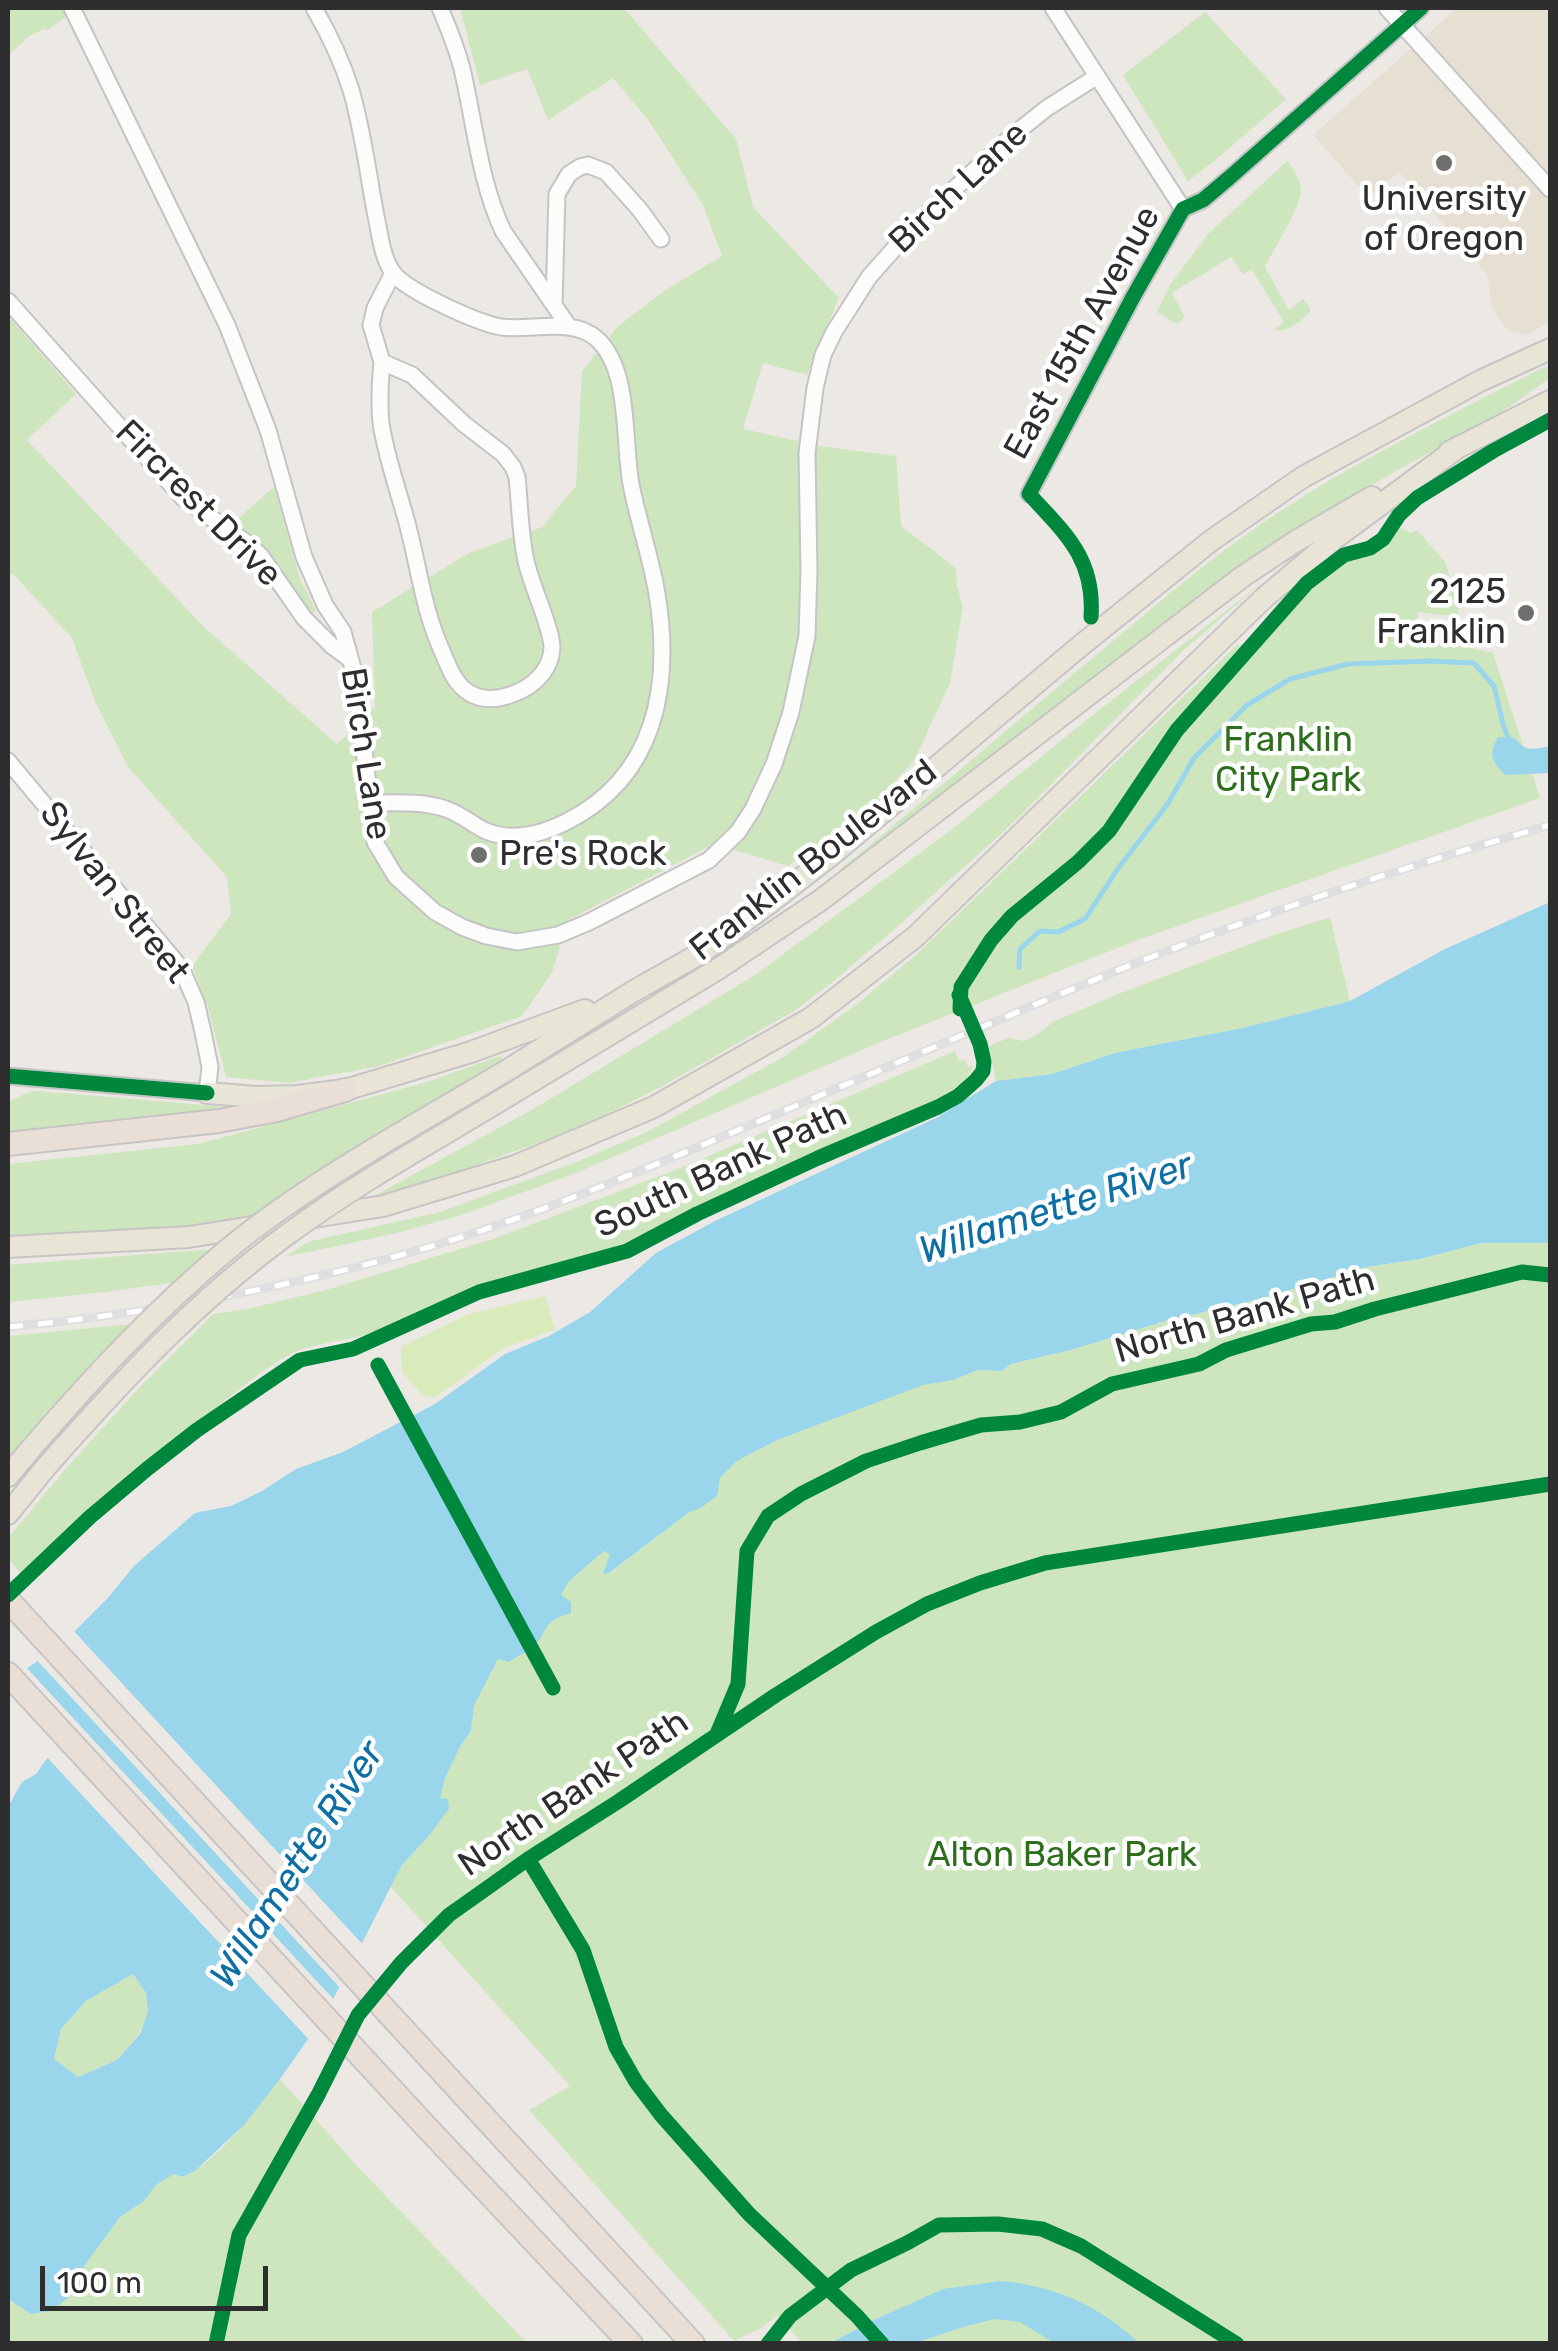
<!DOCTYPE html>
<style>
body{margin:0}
#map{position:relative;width:1558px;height:2351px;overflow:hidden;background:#ece8e4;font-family:Rubik,sans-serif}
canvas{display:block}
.frame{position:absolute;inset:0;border:10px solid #2e2e2e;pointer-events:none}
.scale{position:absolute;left:40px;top:2266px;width:228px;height:45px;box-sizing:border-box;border:5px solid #2e2e2e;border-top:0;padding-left:12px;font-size:30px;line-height:35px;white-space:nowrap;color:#2e2e2e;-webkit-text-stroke:8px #fff;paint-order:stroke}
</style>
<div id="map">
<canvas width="1558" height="2351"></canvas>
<div class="frame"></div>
<div class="scale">100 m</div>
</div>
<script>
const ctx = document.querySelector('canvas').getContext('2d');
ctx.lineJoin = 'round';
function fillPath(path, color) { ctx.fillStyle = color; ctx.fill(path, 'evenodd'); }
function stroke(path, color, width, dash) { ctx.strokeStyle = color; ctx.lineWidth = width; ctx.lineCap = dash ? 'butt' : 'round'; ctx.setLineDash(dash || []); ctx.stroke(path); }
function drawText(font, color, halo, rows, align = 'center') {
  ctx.font = font + ' Rubik,sans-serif'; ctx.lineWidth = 9; ctx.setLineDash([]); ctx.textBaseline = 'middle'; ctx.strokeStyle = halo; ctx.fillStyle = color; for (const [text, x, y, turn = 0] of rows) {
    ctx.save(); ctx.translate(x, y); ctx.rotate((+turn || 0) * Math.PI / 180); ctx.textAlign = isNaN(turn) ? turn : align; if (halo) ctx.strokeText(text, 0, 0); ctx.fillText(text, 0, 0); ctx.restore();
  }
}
fillPath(new Path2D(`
 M1457,8H1550V322L1526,335L1509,331L1499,320L1492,308L1487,274L1399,172L1369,198L1313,135Z`), '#e6e0d3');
fillPath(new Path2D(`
 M8,8H77L47,31L45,29L29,36L8,56Z
 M460,8H624L736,139L753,207L839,298L807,375L763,363L743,429L820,446L896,456L901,526L956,568L957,586L963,607L950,683L914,761L876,801L788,866L714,844L568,920L552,973L522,1016L379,1066L289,1083L226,1077L208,1007L192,966L231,914L227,877L128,767L95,702L72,638L14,575L8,573V316L76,394L27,440L204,627L337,744L375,707L372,612L469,553L542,527L576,486L582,371L617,327L667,289L722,256L703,205L649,121L613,78L548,120L527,69L480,85Z
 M1205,12L1286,99L1218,158L1188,181L1123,75Z
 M1287,161C1294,169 1301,180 1301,191C1300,208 1273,250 1265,267L1289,310L1303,299L1310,308V312C1300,321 1290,332 1276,330L1275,328L1284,322L1252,270L1243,274L1231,257L1172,293L1185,317L1177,324L1157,312L1170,285L1208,234Z
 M1550,366V378L1492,419L1401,468L1337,506L843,877L839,870C930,797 1017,720 1107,646C1157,604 1207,561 1261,524C1349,464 1445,418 1540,369Z
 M274,487L300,579L316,610L311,615L266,552L233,523Z
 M1401,528L1411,533L1417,530L1446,563L1453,591L1460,590L1458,617L1418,612L1415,636L1493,653L1540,798L1135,941L878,1043L576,1173L461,1215L397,1233L285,1257L307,1242L440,1212L576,1162L645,1133L785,1056L857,1004L916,955L1237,645L1261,644C1270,634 1279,625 1288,614C1303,595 1316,576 1338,563C1365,547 1374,560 1398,529Z
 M1265,580L1183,651L1011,825L896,928L830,984L794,1011L661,1087L574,1130L411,1188L372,1197L535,1108L755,975L946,834L1079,726Z
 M1330,917L1350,1001L1242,1028L1116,1053L1052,1074L996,1081L989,1046L1008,1038L1024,1041L1038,1034L1054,1021L1118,994L1271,936Z
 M955,1051L959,1061L965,1060L968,1067L973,1065C968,1099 839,1143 806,1158C737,1190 669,1226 599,1253C557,1270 511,1275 468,1291C433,1305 400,1324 364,1335C340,1342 313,1343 291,1354C262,1369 236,1392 211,1412C144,1463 82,1517 21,1574L8,1558V1538L68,1466L138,1389L213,1314L247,1309L326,1290L493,1239L678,1169Z
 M500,1056L505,1065L248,1223L8,1238V1164L198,1144L427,1082Z
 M38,1091L216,1106L219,1107L220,1110L35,1132L8,1131V1102L29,1092Z
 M1481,1243H1550V2343L803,2344L777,2315L763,2327L734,2341L529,2110L570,2086L390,1886L402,1865L427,1838L445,1778L461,1745L471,1731L474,1706L498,1659L518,1654L543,1635L547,1624L554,1618L561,1595L569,1581L604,1551L611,1554L605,1567L610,1573L688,1512L702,1507L720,1478L736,1461L777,1440L923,1384L953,1380L978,1370L1002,1371L1011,1364L1071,1350L1165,1321L1260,1299L1366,1267L1420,1259Z
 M212,1249L177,1282L105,1292L8,1302V1265Z
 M133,1324L8,1463V1336Z
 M133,1974L146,1993L148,2011L139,2034L117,2060L78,2077L53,2059L61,2029L86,2001Z
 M280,2079L359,2168L527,2343H8V2299L12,2303L73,2294L84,2265L120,2217L144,2201L156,2185L174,2174L183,2177C219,2161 255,2110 280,2079Z`), '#cee6be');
fillPath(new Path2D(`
 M545,1296L555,1329L502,1349L436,1397L423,1396L402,1372L401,1347L469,1314Z`), '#d9eabb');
fillPath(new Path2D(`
 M1498,737L1515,738C1525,753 1535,749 1550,746V773L1505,775C1492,761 1488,755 1498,737Z
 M1550,902V1243H1481L1420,1259L1366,1267L1260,1299L1165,1321L1071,1350L1011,1364L1002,1371L978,1370L953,1380L923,1385L777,1440L737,1461L720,1478L717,1496L702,1507L688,1513L609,1573L603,1574L610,1554L604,1551L569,1581L561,1595L571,1602V1613C537,1623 552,1632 530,1649C523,1655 516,1656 509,1662L498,1659L474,1706L471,1731L461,1745L445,1778L440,1798L448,1799L449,1809L427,1838L402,1865L325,2015L280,2079L244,2125L195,2171L182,2177L174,2174L156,2185L144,2201L120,2217L85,2265L73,2294L51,2311L31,2314L8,2299V1807L22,1782L36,1774L55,1747L50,1723L19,1674L63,1643L106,1600L134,1566L195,1513L231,1506L262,1491L296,1469L343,1452L435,1404L505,1354L549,1336L590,1312L656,1253L715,1221L936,1118L996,1081L1052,1074L1115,1053L1242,1028L1350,1001L1445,949ZM133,1974L146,1993L148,2011L140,2034L117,2060L78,2077L54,2059L61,2029L86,2001Z
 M1001,2281C1055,2286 1100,2306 1139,2343H1054L1020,2322L995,2319L963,2327L915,2343H830L874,2320L943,2289Z`), '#99d6ec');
fillPath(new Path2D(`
 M409,1412L448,1484L454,1489L453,1492L491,1564L495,1565L496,1572L537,1649L531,1656L488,1577L483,1572V1569L445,1497L440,1492V1489L401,1416Z
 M71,1628L365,1947L343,1991L34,1657L60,1639Z
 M23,1664L337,2003L312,2043L44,1754L50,1746L45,1725L24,1698L8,1706V1672Z`), '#ece8e4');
stroke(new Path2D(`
 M1019,967L1020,949L1040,931L1058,932L1085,919L1119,867L1167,805L1194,758L1247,705L1290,679L1348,664L1431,661L1474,663L1494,686L1504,728L1510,741`), '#99d6ec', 5);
const minor = new Path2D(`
 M72,8L227,325L268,430L304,557L325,605L343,632L355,676L375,842L396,877L435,912L462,927L486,936L517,942L558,935L589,922L709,860L738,832L753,809L774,764L791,712L807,636L809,570L807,453L815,388L823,355L834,332L869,277L917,223L1012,136L1047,108L1096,77
 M314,8C329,34 342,61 351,90C363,131 368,174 376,216C380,234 382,259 394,274C409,292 478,323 501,327C531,331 573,317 597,339C631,370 623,442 631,484C638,521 651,557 657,594C672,686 656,777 566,822C542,834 513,842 486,831C473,825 461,814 446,809C422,801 396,803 371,803
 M440,8C449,29 458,51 463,73C475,126 480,182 503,231L569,327
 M1053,8L1183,209
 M1387,8L1550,189
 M8,301L183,498L247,543L261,556L304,618L332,646L351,660
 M554,305L557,194L569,174L580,167L588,165L606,172L640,210L661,239
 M382,362C380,383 379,402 381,423C386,456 397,487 406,519C419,566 422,606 442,651C448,665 453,680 465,690C483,704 504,699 522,690C538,682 551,667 552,648C552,628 531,585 526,561C520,534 520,505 517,477L513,467L503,454L464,424L412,375L382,362L371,325L375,308L393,273
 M1029,494L1133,297L1183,209L1203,200L1229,178L1421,8
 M8,761L181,968L196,1002L203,1032L210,1067L207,1093L8,1076`);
const major = new Path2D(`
 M1449,452L1550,401
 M509,1069L634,991L701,953L767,905L834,853L1079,647L1212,540L1303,477L1480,381L1550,349
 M521,1088L718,969L821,900L1242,577L1296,541L1372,497
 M207,1093L257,1097L297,1096L345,1090L471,1052L585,1010
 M8,1247L189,1237L383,1206L515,1166L654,1107L811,1018L915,937L1264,598L1334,539L1460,446
 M8,1476L29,1451
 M8,1514L46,1467`);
const highway = new Path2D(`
 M8,1144L219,1121L277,1110L345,1090
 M8,1600L693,2344
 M8,1674L431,2132L631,2344`);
stroke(minor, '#c5c4c5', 19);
stroke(major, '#c6c5c4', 24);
stroke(highway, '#c6c5c4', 26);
stroke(minor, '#fcfcfb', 15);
stroke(major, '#e8e4d6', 20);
stroke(highway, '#eadfd6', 22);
const rail = new Path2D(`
 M8,1327C157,1313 305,1285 449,1241C542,1212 633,1174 724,1136C855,1081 985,1025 1116,971C1258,914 1404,867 1550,825`);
stroke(rail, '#dfdfe1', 9);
stroke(rail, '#fff', 5, [15]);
const majorBridge = new Path2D(`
 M29,1451C90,1380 154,1311 227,1250C310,1181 416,1125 509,1069
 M46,1467C120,1383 197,1300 288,1234C361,1180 443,1136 521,1088`);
stroke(majorBridge, '#c6c5c4', 24, []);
stroke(majorBridge, '#e8e4d6', 20);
stroke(new Path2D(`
 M1091,617C1095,559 1066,534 1029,494L1133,297L1183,209L1203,200L1229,178L1421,8
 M960,1009L961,987L991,940L1012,916L1078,862L1109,831L1177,730L1307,583L1344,555L1370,548L1383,539L1399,515L1417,498L1493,451L1550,420
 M8,1076L207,1093
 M378,1365L553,1688
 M8,1595L90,1517L147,1469L197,1430L300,1360L353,1349L479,1292L627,1251L697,1214L818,1158L938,1107L958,1096L976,1080L983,1071L984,1062L980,1044L959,995
 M717,1734L738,1684L747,1551L768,1516L801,1494L866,1461L920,1443L981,1425L1020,1422L1061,1412L1112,1384L1199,1364L1226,1350L1311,1324L1335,1322L1375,1309L1522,1272L1550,1275
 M528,1859L583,1950L616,2047L636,2082L661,2115L749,2214L857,2316L882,2344
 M216,2344L239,2235L318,2095L358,2015L401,1963L449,1915L528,1859L619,1801L776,1695L876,1632L927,1604L980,1583L1045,1563L1550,1484
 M768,2344L790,2316L851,2270L907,2243L939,2225L998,2224L1042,2229L1081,2246L1237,2344`), '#00873e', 15);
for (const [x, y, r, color] of [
 [1444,163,10,"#706f6e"],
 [1526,613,10,"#706f6e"],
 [479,855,10,"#706f6e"]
]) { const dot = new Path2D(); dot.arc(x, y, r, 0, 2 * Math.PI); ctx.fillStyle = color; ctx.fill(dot); stroke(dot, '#fff', 4); }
drawText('35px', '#2e2e2e', '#fff', [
 ["Birch Lane",959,188,-43],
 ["East 15th Avenue",1083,333,-61],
 ["Fircrest Drive",198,504,45],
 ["Birch Lane",365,754,81],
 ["Franklin Boulevard",814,861,-38],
 ["Sylvan Street",114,893,52],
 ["South Bank Path",721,1171,-25],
 ["North Bank Path",1245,1316,-16],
 ["North Bank Path",574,1794,-34]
]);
drawText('35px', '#2e2e2e', '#fff', [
 ["University",1444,200],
 ["of Oregon",1444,240],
 ["2125",1506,593,"right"],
 ["Franklin",1506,633,"right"],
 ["Pre's Rock",499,855,"left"]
]);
drawText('35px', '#2c6e1b', '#fff', [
 ["Franklin",1288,741],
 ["City Park",1288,781],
 ["Alton Baker Park",1062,1856]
]);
drawText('italic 38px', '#0d6fa3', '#fff', [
 ["Willamette River",1056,1209,-18],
 ["Willamette River",298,1865,-57]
]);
</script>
